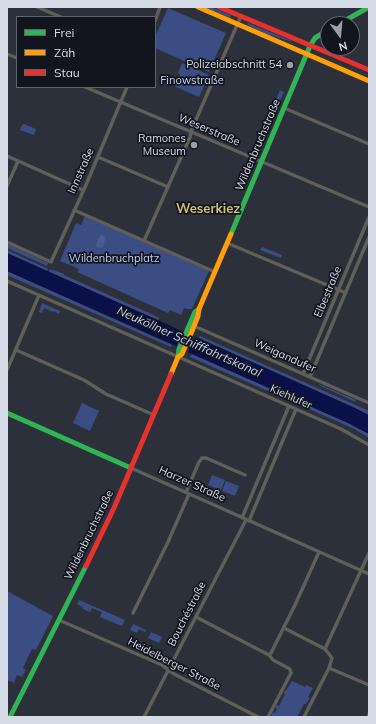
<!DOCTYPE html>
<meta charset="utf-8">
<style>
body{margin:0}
#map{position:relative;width:376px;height:724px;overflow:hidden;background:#2c303a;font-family:Mulish,sans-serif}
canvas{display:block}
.frame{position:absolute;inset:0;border:8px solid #d6dbe8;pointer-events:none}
.legend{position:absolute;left:16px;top:16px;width:140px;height:72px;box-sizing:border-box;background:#12151e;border:1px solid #60646f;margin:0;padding:5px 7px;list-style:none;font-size:12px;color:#d6dbe8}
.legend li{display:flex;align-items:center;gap:8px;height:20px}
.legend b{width:20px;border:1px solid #60646f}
.north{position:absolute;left:320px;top:16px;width:40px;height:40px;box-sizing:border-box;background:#12151e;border:1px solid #60646f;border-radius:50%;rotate:164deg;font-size:11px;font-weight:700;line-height:16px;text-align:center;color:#d6dbe8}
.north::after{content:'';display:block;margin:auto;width:14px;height:18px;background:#9a9fab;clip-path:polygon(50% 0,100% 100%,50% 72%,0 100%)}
</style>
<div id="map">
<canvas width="376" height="724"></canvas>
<div class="frame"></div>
<ul class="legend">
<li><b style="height:5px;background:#30b455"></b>Frei</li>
<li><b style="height:5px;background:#ff9f0a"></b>Zäh</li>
<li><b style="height:5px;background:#e5322d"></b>Stau</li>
</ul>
<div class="north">N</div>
</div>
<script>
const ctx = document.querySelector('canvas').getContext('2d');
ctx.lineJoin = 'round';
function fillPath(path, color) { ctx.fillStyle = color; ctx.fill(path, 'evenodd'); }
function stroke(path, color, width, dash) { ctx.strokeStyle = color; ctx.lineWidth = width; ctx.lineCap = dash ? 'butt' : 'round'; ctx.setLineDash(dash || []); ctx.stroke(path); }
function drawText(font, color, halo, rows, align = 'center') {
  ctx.font = font + ' Mulish,sans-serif'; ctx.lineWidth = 3.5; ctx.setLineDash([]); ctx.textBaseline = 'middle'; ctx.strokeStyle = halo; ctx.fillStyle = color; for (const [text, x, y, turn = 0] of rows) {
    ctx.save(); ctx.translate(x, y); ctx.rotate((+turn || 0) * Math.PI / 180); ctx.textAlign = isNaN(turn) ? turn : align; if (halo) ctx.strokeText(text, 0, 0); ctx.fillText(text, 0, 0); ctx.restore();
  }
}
fillPath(new Path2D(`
 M204,7H213V8L231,15L230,18L217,12L216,11V12Z
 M168,8L226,33L209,72L155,48V37Z
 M248,23L292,41V42L267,34L247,25Z
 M182,63L209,75L199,97L174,86L178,77H179L180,74L178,73Z
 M280,90L284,92L276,110L272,108Z
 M24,124L36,129L34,135L20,130L22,125Z
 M85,216L209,271L192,309H186L184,308L181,315L170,310L168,313L77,272L79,269L60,261L76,223L81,225Z
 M7,244L48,263L47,266L7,248Z
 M262,247L282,255L281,258L260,250Z
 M7,250L48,269L47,271L7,253Z
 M50,269L52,270H53L64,274V275L158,317L159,318L158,320L49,272Z
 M7,271L172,345L171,347L7,275Z
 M42,303L60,311L59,314L54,311L53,312L44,308L42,313L39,312Z
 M200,336L369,411V415L355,408L199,338Z
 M192,354L348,423L369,434V438L356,430L341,423L190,357Z
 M319,384L326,387V388H328L356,400L355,402L319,385Z
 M82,403L99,411L90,431L73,423Z
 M212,475L225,480L221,490L208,485Z
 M226,481L239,486L235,496L222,491Z
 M7,591L53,616L36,650L32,649L23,668L26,670L22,677L17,675L14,683L7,680Z
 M79,600L125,620L122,626L100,617L102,612L92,608L90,612L83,609V607L77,604Z
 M133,624L146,630L145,632L139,629L137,633L130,630Z
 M151,632L162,637L159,643L148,638Z
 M292,681L305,687L306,685L313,688L308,697L310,698L306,704H304L297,717H271L273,712L275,713L277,709L275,707L276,705L279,706L285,694L283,693L287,689Z`), '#3c4d84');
fillPath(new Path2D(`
 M101,235L104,236L105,238L104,245L102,247L99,248L96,246C96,242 99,241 99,237Z`), '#4a5c97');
fillPath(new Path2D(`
 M7,253L355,408L369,415V434L348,423L192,354L176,347V346L7,271Z`), '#0b1048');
fillPath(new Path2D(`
 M182,331L195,337L188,352L176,347Z`), '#2c303a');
stroke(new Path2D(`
 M37,7L61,17
 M155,21L160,7
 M7,54L17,58
 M85,87L369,207
 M284,108L369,144
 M7,156L83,190
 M98,157L168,187
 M7,186L18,161
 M74,210L215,272
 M144,241L190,137L192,129L241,16
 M7,242L51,262L86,185L127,87
 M227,243L346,293
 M7,281L341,429L369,445
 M194,326L369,403
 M16,350L84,380L106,394L154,415
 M7,370L39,295
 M303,374L369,217
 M310,377L369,237
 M131,468L369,574
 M186,492L199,462L202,458H206L245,475
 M242,518L289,406
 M249,521L296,409
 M133,613L168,542L189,494
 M196,617L269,655L273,660L290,669L291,673L268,717
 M59,620L162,665L174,674L258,717
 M284,628L325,649L332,658L329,668L304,717
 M325,649L369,553
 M269,655L271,653L295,605L319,552
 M329,668L369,685
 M144,717L246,520
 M368,717L369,714`), '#605f58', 3.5);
stroke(new Path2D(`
 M339,24L369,7
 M231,234L310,46L315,38L328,30
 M178,357L179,349L195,312L199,309
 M7,413L131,468
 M10,717L86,566`), '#30b455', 5);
stroke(new Path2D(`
 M198,7L369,81
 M171,374L178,357L182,354L192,331L198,316L199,309L231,234`), '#ff9f0a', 5);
stroke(new Path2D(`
 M219,7L369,70
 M86,566L114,508L171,374`), '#e5322d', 5);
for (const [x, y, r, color] of [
 [290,65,4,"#9a9fab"],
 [194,145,4,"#9a9fab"]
]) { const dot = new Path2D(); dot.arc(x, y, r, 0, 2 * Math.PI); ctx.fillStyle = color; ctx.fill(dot); stroke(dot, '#12151e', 1.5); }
drawText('11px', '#d6dbe8', '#12151e', [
 ["Polizeiabschnitt 54",282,65],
 ["Ramones",186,139],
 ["Museum",186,152]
], 'right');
drawText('11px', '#bfcdf3', '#12151e', [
 ["Finowstraße",192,81],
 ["Wildenbruchplatz",114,259]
]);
drawText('11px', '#d6dbe8', '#12151e', [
 ["Weserstraße",209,130,23],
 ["Wildenbruchstraße",258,145,-67],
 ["Innstraße",81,171,-66],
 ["Elbestraße",328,292,-67],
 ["Weigandufer",285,356,24],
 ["Kiehlufer",291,397,24],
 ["Harzer Straße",192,484,24],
 ["Wildenbruchstraße",89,535,-64],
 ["Bouchéstraße",187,614,-63],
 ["Heidelberger Straße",174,664,27]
]);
drawText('italic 12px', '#c3d1f7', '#12151e', [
 ["Neuköllner Schifffahrtskanal",189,342,24]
]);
drawText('bold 13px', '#d3c073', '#12151e', [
 ["Weserkiez",208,209]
]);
</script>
